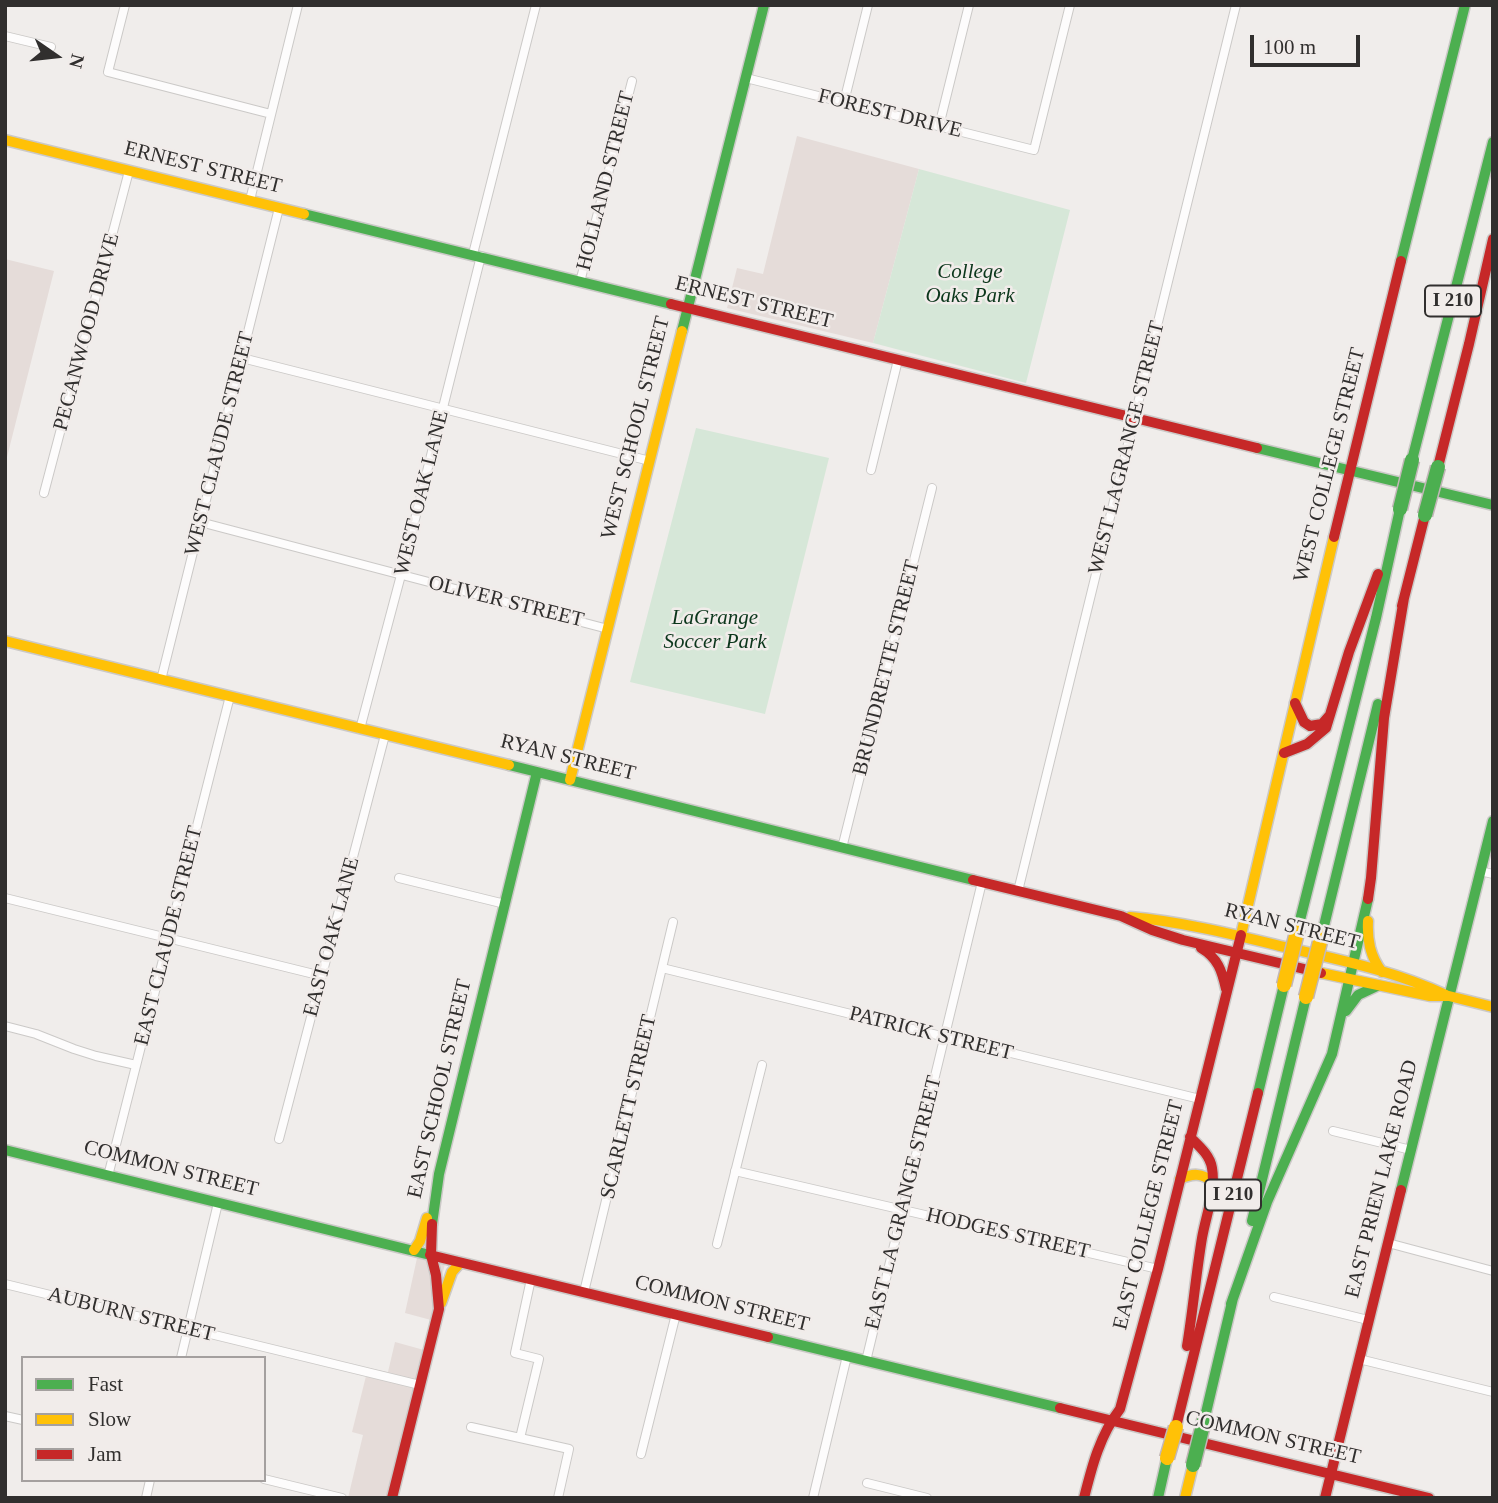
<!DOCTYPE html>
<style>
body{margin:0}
#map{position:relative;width:1498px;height:1503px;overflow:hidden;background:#f0edeb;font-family:"Times New Roman",serif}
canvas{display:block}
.frame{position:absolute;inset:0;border:7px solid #312f2e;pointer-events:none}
.legend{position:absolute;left:21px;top:1356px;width:245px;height:126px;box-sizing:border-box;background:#f1ecea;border:2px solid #a4a09f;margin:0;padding:9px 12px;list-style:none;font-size:21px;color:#312f2e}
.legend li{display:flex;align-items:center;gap:14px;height:35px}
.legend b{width:35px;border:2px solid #a4a09f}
.north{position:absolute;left:21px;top:21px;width:70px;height:70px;-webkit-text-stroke:5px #f1ecea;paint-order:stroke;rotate:104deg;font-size:19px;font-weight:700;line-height:28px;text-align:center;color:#312f2e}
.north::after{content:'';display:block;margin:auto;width:24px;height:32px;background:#312f2e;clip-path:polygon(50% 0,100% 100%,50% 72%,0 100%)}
.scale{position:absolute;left:1250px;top:35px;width:110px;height:32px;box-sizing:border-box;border:4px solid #312f2e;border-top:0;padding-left:9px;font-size:21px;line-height:24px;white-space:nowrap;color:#312f2e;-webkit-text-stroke:5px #f1ecea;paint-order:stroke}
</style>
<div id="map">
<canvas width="1498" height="1503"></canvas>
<div class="frame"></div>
<ul class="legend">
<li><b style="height:9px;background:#4caf50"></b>Fast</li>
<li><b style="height:9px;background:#ffc107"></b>Slow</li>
<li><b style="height:9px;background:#c62828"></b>Jam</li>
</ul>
<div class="north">N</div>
<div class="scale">100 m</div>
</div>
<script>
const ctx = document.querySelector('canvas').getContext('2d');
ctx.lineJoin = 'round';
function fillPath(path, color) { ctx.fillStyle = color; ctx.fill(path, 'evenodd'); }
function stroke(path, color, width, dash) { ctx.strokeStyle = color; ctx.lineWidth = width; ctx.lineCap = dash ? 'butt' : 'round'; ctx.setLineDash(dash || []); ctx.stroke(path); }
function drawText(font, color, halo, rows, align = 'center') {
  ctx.font = font + ' "Times New Roman",serif'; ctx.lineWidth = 5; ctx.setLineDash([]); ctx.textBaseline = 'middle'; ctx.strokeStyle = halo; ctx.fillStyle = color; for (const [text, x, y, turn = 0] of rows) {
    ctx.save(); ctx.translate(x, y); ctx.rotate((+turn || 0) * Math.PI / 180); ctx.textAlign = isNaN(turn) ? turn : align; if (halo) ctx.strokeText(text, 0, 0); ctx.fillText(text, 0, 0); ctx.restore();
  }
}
fillPath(new Path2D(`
 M797,136L919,169L873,343L727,308L737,268L763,274Z
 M5,259L54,271L5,465Z
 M417,1258L445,1264L431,1320L405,1313Z
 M395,1342L424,1350L387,1498H348L363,1435L352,1432L368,1368L388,1372Z`), '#e5dcd9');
fillPath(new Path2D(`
 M919,169L1070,210L1026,383L873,343Z
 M696,428L829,458L765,714L630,682Z`), '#d6e7d8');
const street = new Path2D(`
 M125,5L108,72L271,114
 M5,36L51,47
 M746,78L1034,150L1070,5
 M844,102L868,5
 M939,126L969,5
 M250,200L298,5
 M473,254L536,5
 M580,282L632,81
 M242,358L650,461
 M871,470L898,360
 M44,493L129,171
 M200,522L608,629
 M161,680L279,208
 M360,729L401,575L481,256
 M842,848L932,488
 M1480,871L1493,874
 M399,878L505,904
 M1018,891L1236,5
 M5,898L322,976
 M662,968L1200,1099
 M5,1026L36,1034L74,1049L96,1056L136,1065
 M1333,1131L1411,1150
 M279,1139L385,735
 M735,1171L1158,1269
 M108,1176L230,696
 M1388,1243L1493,1271
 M717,1244L762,1065
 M5,1284L420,1385
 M584,1292L673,922
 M1274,1297L1368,1320
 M181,1358L218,1203
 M1359,1359L1493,1392
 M866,1361L982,882
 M5,1416L23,1420
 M471,1427L569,1449L558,1498
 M520,1438L539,1359L515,1353L531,1279
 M641,1454L676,1314
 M264,1479L342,1498
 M867,1483L927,1498
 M146,1498L150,1480
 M813,1498L847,1356`);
const fast = new Path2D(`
 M304,214L671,304
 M1401,261L1465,5
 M682,331L764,5
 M1257,448L1493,505
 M1412,460L1493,142
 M509,765L973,880
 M1298,928L1376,618L1400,509
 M1322,934L1378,704
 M1346,1011L1358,995L1377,986
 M1258,1093L1284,985
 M5,1150L430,1255
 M1401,1190L1493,821
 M1252,1221L1306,997
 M432,1224L439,1174L537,772
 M1231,1304L1267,1202L1332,1054L1368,899
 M768,1337L1060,1408
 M1205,1417L1233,1298
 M1158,1498L1167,1458`);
const slow = new Path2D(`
 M5,140L304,214
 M5,641L509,765
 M570,780L682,331
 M1130,917C1186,922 1239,936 1293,949C1345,961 1397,972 1446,995
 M1368,921C1367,940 1370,956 1382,972
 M1241,935L1334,537
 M1321,973L1430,996H1449L1493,1007
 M1180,1179C1193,1173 1202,1173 1213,1182
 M414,1250L420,1241L427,1218
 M441,1303L452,1272L460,1263
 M1185,1498L1193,1465`);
const jam = new Path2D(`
 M671,304L1257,448
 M1438,467L1469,344L1493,239
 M1334,537L1401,261
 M1402,606L1425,515
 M1295,703L1304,722L1310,726L1322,724L1329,716
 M1284,753L1307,744L1326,728L1349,652L1378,574
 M973,880L1121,916L1152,930L1183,940L1321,973
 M1368,899L1371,878L1384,718L1404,598
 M1201,948C1218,958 1222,971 1226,989
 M430,1255L768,1337
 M1187,1346C1193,1310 1196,1274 1202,1238C1206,1215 1216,1191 1212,1168C1210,1155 1199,1146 1190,1137
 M1060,1408L1429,1498
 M1176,1427L1258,1093
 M392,1498L439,1309L436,1275L431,1255L432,1224
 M1084,1498C1092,1466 1100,1435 1120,1409L1158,1269L1241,935
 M1325,1498L1401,1190`);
stroke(street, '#cbc9c7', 10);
stroke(fast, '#cbc9c7', 13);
stroke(slow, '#cbc9c7', 13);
stroke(jam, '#cbc9c7', 13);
stroke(street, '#fdfcfc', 8);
stroke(fast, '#4caf50', 10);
stroke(slow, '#ffc107', 10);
stroke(jam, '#c62828', 10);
const fastBridge = new Path2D(`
 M1400,509L1412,460
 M1425,515L1438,467
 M1193,1465L1205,1417`);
const slowBridge = new Path2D(`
 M1284,985L1298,928
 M1306,997L1322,934
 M1167,1458L1176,1427`);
stroke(fastBridge, '#c2b7b8', 17, []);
stroke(slowBridge, '#c2b7b8', 17, []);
stroke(fastBridge, '#4caf50', 14);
stroke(slowBridge, '#ffc107', 14);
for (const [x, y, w] of [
 [1453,301,56],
 [1233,1195,56]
]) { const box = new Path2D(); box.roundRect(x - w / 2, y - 15.5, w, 31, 5); ctx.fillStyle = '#f1ecea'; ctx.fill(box); stroke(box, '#312f2e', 2); }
drawText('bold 19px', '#312f2e', null, [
 ["I 210",1453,301],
 ["I 210",1233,1195]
]);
drawText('21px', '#312f2e', '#f1ecea', [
 ["FOREST DRIVE",890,114,14],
 ["ERNEST STREET",203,168,14],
 ["HOLLAND STREET",606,181,-76],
 ["ERNEST STREET",754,303,14],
 ["PECANWOOD DRIVE",87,332,-75],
 ["WEST SCHOOL STREET",636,428,-76],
 ["WEST CLAUDE STREET",220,444,-76],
 ["WEST LAGRANGE STREET",1127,448,-76],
 ["WEST COLLEGE STREET",1330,465,-76],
 ["WEST OAK LANE",422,493,-76],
 ["OLIVER STREET",506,602,14],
 ["BRUNDRETTE STREET",887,668,-76],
 ["RYAN STREET",568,758,14],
 ["RYAN STREET",1292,927,14],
 ["EAST CLAUDE STREET",169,936,-76],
 ["EAST OAK LANE",332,937,-75],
 ["PATRICK STREET",931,1034,14],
 ["EAST SCHOOL STREET",440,1089,-77],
 ["SCARLETT STREET",629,1107,-77],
 ["COMMON STREET",171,1169,14],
 ["EAST PRIEN LAKE ROAD",1382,1179,-76],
 ["EAST LA GRANGE STREET",904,1203,-76],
 ["EAST COLLEGE STREET",1149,1215,-76],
 ["HODGES STREET",1008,1234,13],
 ["COMMON STREET",722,1304,14],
 ["AUBURN STREET",131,1315,14],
 ["COMMON STREET",1273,1438,13]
]);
drawText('italic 21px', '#0b361b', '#f1ecea', [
 ["College",970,272],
 ["Oaks Park",970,296],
 ["LaGrange",715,618],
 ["Soccer Park",715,642]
]);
</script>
